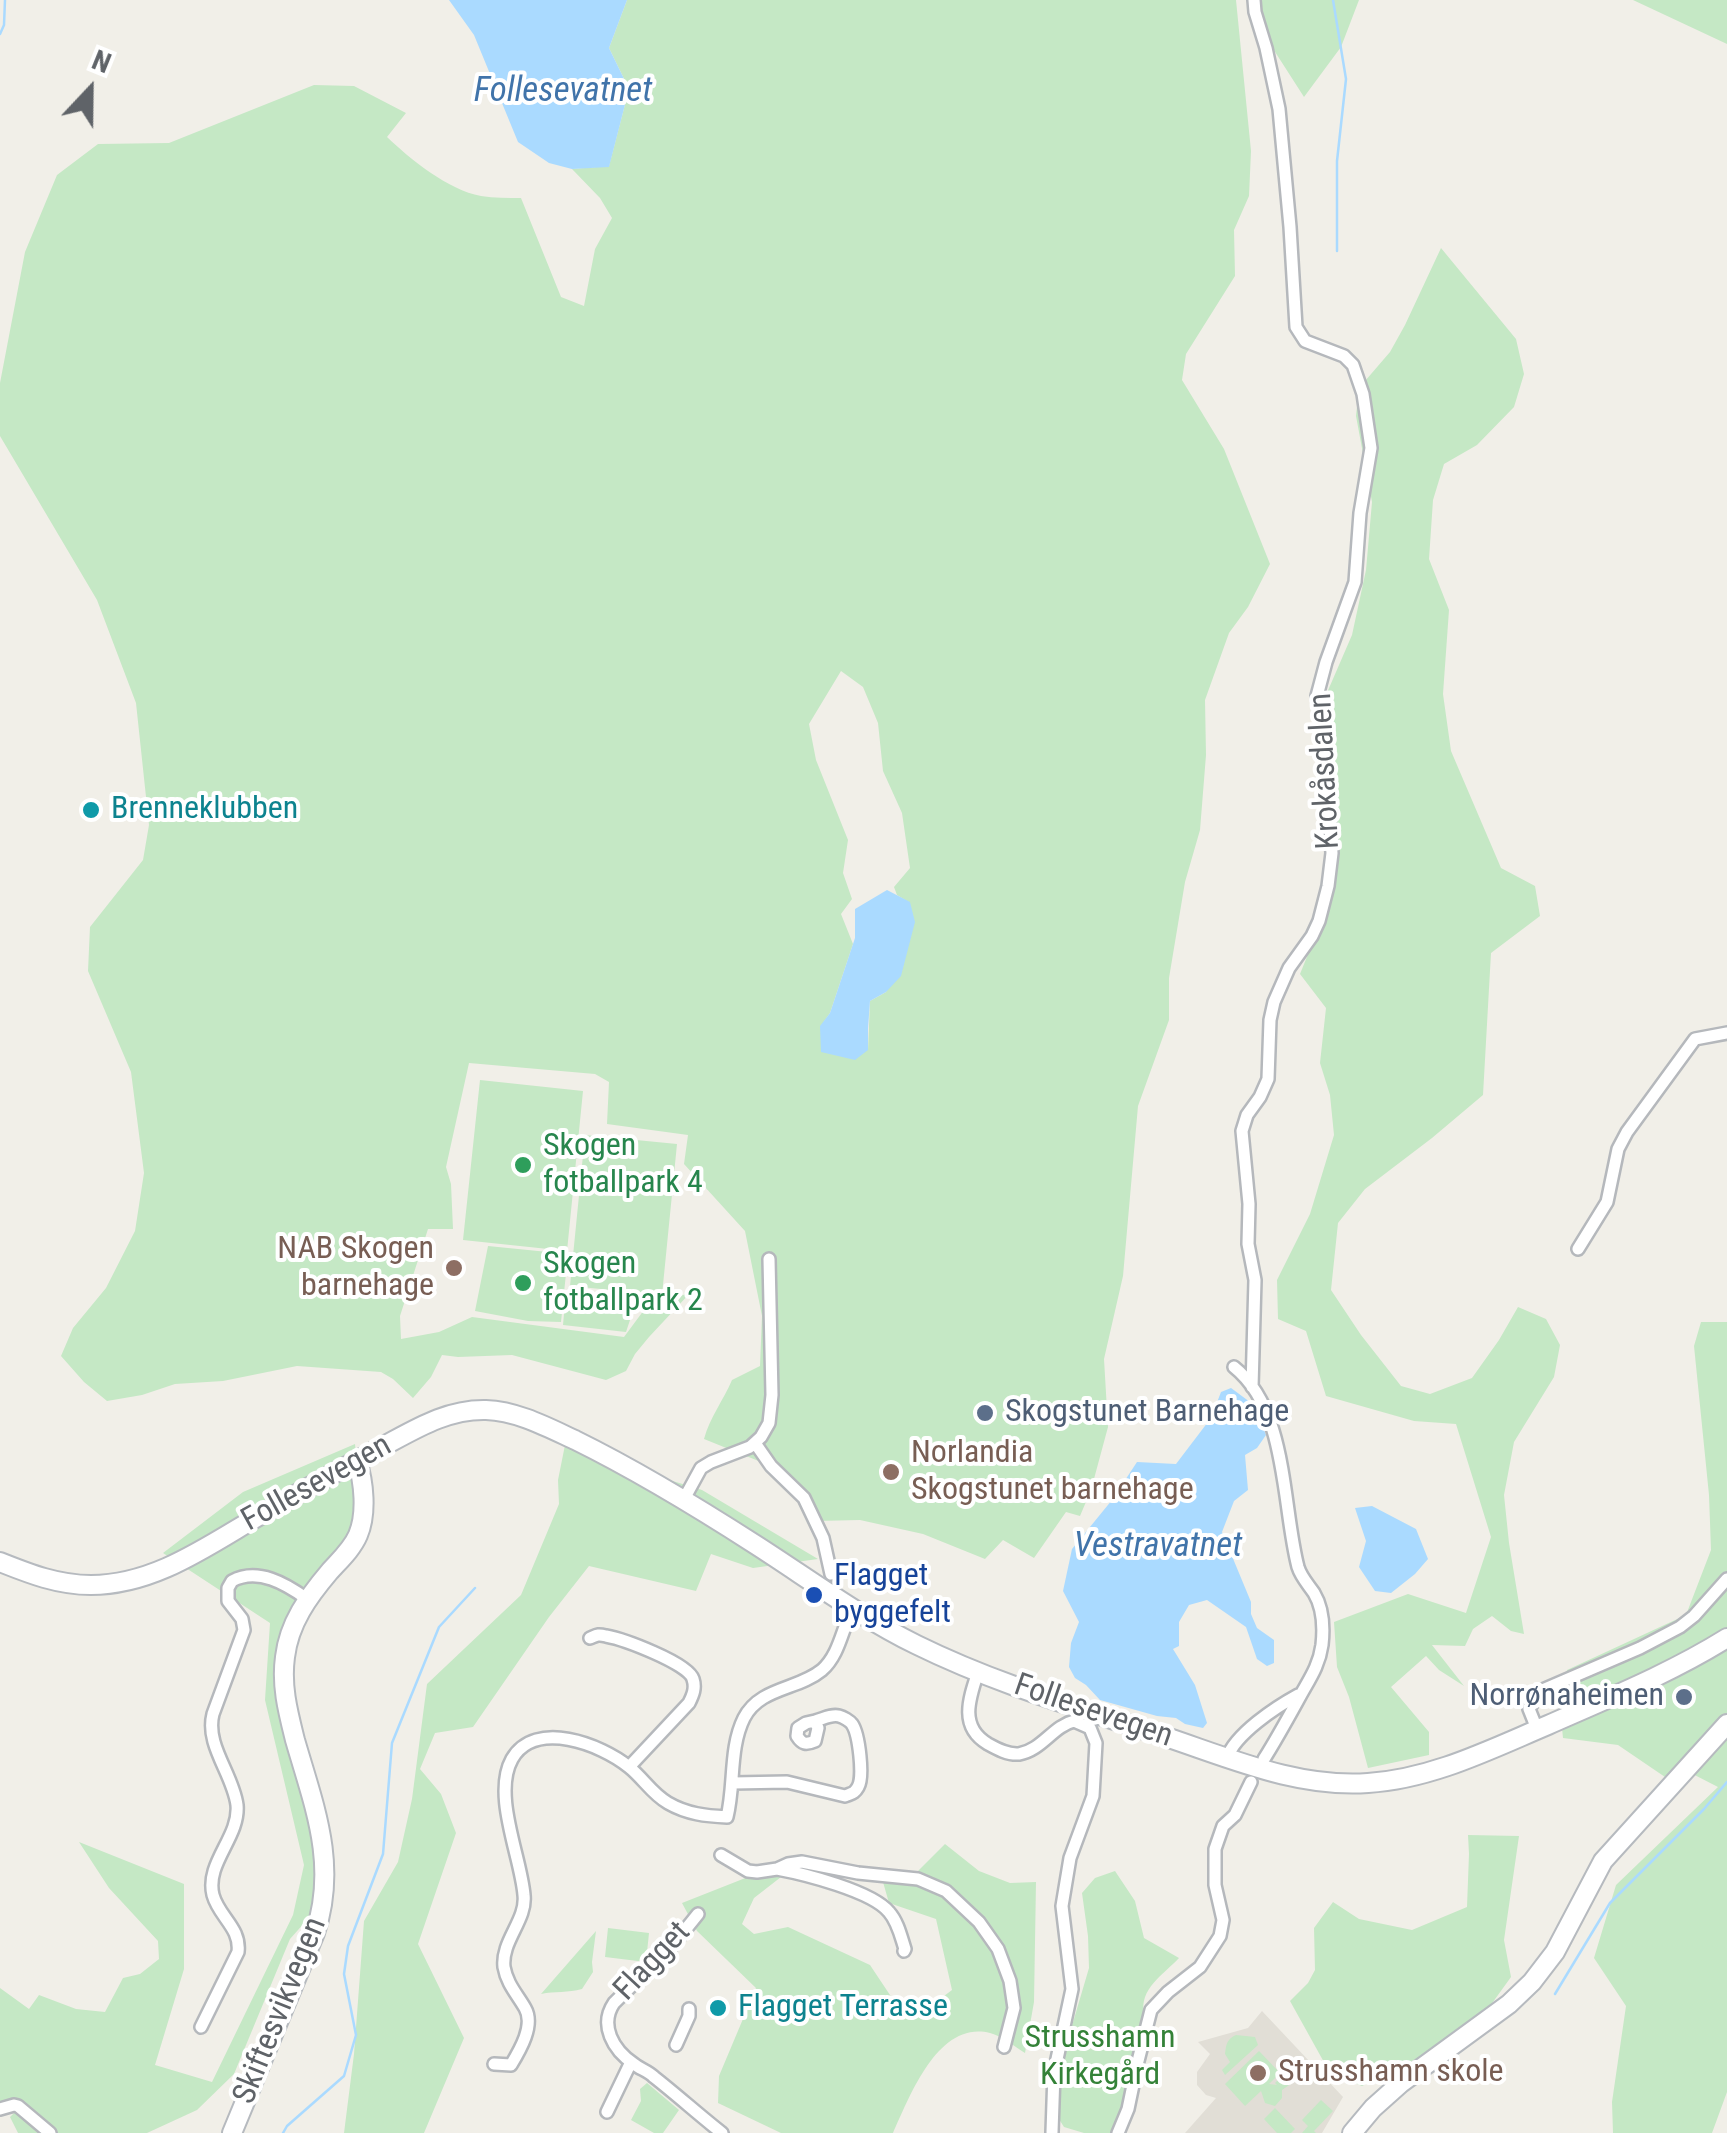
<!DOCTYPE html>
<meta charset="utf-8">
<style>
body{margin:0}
#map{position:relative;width:1727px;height:2133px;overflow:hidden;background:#f1efe8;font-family:"Roboto Condensed",sans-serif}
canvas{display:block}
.north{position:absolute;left:40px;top:40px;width:100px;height:100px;-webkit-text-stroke:8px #fff;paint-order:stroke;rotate:22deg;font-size:28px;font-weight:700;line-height:40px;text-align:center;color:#5f6368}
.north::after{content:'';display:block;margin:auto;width:35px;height:45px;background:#5f6368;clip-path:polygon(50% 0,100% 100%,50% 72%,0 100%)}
</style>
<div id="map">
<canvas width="1727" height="2133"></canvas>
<div class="north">N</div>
</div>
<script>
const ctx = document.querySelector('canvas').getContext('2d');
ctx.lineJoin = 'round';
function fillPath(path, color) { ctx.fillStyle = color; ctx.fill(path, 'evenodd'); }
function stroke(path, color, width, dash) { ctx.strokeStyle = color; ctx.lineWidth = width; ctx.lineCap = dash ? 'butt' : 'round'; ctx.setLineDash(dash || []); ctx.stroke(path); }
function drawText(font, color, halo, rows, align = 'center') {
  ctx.font = font + ' "Roboto Condensed",sans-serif'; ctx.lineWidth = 8; ctx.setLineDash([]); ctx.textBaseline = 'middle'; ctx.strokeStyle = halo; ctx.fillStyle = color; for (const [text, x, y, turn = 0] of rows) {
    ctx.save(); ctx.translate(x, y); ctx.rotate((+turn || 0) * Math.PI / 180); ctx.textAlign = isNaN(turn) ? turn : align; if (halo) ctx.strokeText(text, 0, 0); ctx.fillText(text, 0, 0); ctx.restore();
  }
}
fillPath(new Path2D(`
 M1262,2011L1343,2097L1322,2133H1185L1216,2098L1206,2095L1197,2085V2072L1210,2054L1198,2042L1248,2028Z`), '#e1ded6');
fillPath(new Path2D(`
 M627,0H1236L1251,151L1249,196L1234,230L1235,276L1186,354L1182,380L1224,449L1270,564L1248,607L1229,633L1205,700L1206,755L1200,830L1185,882L1169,978V1020L1138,1106L1123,1276L1104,1359L1108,1427L1091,1490L1080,1516L1066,1512L1034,1558L1003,1540L985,1559L923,1534L860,1520L816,1521L801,1497L766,1464L704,1439C710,1417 723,1401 732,1380L760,1366L762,1316L745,1231L684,1164L688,1135L607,1124L609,1082L595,1074L469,1063L446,1167L451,1184L453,1229H428L400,1316L401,1339L439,1332L472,1317L624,1337L644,1310L691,1292L649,1337L635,1354L626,1371L606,1380L512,1355L458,1357L442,1355L431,1377L413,1398L393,1379L381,1372L297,1366L223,1381L175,1384L142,1395L107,1401L84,1382L61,1356L73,1328L106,1288L135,1231L144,1173L131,1072L88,971L90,927L143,860L149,825L136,703L97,600L0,436V383L25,252L57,175L98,144L169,143L314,85L354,86L406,113L387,137C410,159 448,190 481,196C494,198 508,198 521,198L561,297L584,306L595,249L612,218L600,198L572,169L609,166L629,89L609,48ZM841,671L863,687L878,723L883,771L902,813L910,868L894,887L897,895L910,903L886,992L870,1001L868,1050L821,1026L830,1013L853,944L841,914L852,899L843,873L848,840L816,760L809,724Z
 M1257,0H1359L1341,47L1304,97L1261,30Z
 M1633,0H1727V44Z
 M1441,248L1516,339L1524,374L1514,407L1477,445L1444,464L1433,500L1429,559L1449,610L1443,694L1451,751L1501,868L1535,886L1540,916L1491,953L1483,1095L1432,1138L1365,1189L1338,1223L1331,1290L1361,1335L1401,1386L1430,1394L1472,1378L1499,1340L1518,1307L1546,1319L1560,1345L1554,1377L1514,1442L1504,1495L1509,1543L1524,1634L1511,1631L1492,1616L1473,1629L1465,1646L1432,1645L1464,1686L1439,1670L1426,1656L1391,1687L1429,1732V1755L1368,1768L1349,1697L1337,1667L1334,1622L1408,1594L1466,1613L1491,1537L1456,1424L1414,1421L1326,1396L1306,1331L1278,1319L1277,1280L1310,1214L1334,1135L1330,1095L1320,1063L1326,1008L1300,974L1334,890L1339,853L1326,708L1323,702L1352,635L1366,570L1372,502L1356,416L1359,388L1390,352L1405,325Z
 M480,1080L583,1091L567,1251L463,1240Z
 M585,1135L677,1144L662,1295L570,1286Z
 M488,1246L568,1254L561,1322L528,1321L475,1311Z
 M566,1291L633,1297L632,1314L626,1332L563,1325Z
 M1701,1322H1727V2092L1712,2133H1613L1612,2102L1626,2006L1594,1958L1616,1885L1718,1787L1679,1767L1665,1777L1618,1745L1563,1738L1560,1708L1567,1670L1686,1615L1711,1550L1709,1495L1694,1346Z
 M568,1430L601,1459L702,1490L818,1559L753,1568L711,1554L696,1591L589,1566L549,1617L473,1727L435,1733L420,1769L441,1794L456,1833L418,1944L464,2038L424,2133H344L354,2054L364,1921L398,1862L412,1799L427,1684L521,1595L559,1504L558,1480Z
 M355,1444L363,1531L293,1624L288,1691L326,1837L314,1912L290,1939L234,2074L197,2110L147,2133H18L10,2117L23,2104L0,2105V1988L29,2009L39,1995L76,2009L105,2012L123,1978L140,1974L159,1959L158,1941L109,1888L79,1842L184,1884V1969L155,2065L212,2082L293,1915L304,1865L265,1700L270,1623L163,1553L243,1492Z
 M1468,1835L1519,1836L1504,1940L1511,1977L1472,2031L1362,2086L1330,2073L1290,2001L1308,1983L1315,1970L1314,1928L1333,1902L1359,1919L1412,1930L1467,1907L1469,1854Z
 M945,1844L979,1871L1010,1883L1036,1882L1034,2002L1025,2053C1015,2047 1002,2036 990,2033C938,2020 910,2096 893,2133H781L718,2103L719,2076L756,1988L697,1931L682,1903L753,1875L781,1877L754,1898L742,1924L754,1934L788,1927L870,1965L900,2010L924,2011L952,1990L936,1919L889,1903L881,1875L908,1881Z
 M1115,1871L1135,1901L1144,1938L1179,1958C1163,1975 1139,1989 1144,2014L1124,2113L1114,2133H1084L1064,2127L1057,2116L1066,2046L1089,1968L1088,1936L1082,1893L1095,1878Z
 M608,1928L649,1933L646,1962L605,1957Z
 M596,1931L592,1962L593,1972L582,1989C568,1993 555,1991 541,1994Z
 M1236,2035L1255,2037L1258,2045L1225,2075L1222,2070L1230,2062L1225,2054C1226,2044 1227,2039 1236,2035Z
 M1259,2051L1280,2073L1269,2084L1277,2085L1275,2083L1283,2075L1292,2083L1282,2090V2098L1275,2106L1265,2103L1261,2091L1245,2106L1225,2084Z
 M647,2083L679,2110L663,2133H654L631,2120L641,2101L640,2089Z
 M1321,2100L1333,2111L1314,2131L1316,2133H1302L1308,2126L1302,2120Z
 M1275,2108L1295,2129L1291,2133H1277L1264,2119Z`), '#c5e8c5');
fillPath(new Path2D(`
 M449,0H627L609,48L629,89L609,167L572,169L549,163L518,142L474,35Z
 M887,890L910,902L915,922L901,976L886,992L870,1001L868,1029V1050L855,1060L821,1052L820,1026L830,1013L855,938V909Z
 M1231,1388L1254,1405L1266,1435L1257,1448L1245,1455L1248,1490L1234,1501L1222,1532L1251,1602V1614L1257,1628L1274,1640V1663L1267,1666L1257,1659L1246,1627L1207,1600L1189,1605L1179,1622V1646L1173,1649L1195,1685L1207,1723L1203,1728L1185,1724L1176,1718L1157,1716L1100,1700L1086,1685L1075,1678L1069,1667L1071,1643L1079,1622L1063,1591L1072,1549L1112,1500L1137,1462L1176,1464L1211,1418L1221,1392Z
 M1372,1506L1416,1529L1428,1559L1415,1574L1391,1593L1375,1591L1359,1567L1366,1541L1355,1508Z`), '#aadaff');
stroke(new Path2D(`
 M1333,0L1346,79L1337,161V251
 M0,34L4,25L5,0
 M1555,1994L1610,1903L1704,1809L1727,1782
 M283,2133L287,2126L344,2076L356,2035L344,1974L348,1946L383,1854L392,1743L439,1627L475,1588`), '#aadaff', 2.5);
const street = new Path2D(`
 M1578,1249L1607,1202L1618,1149L1627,1132L1695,1039L1727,1033
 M1234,1367C1288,1410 1282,1506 1298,1567C1301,1577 1308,1584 1314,1593C1323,1608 1324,1627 1322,1645C1319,1667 1308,1681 1298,1700C1287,1720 1276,1740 1264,1759
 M1252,1387L1255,1280L1248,1244L1249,1204L1242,1131L1247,1115L1260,1097L1268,1079L1270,1020L1274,1002L1289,968L1312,936L1319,921L1328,886L1332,853L1326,778V739L1317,696L1326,662L1355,582L1360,513L1371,448L1363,394L1353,365L1344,356L1305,341L1296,327L1290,227L1279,109L1266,48L1255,12L1254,0
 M755,1443L771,1466L804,1498L823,1538L831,1574
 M684,1499L701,1468L711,1462L750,1447L761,1437L769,1423L772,1395L769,1259
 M590,1638C597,1635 598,1634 606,1636C623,1639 688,1663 693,1679C696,1688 693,1695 689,1703L629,1767
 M978,1672C969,1699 959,1727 988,1744C997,1749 1008,1755 1019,1754C1042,1750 1053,1726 1074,1721L1090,1728L1096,1743L1093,1796L1070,1858L1062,1906L1072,1989L1054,2073L1052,2132
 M815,1721L818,1728L815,1741C806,1745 802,1744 797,1736L798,1728L806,1723Z
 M1537,1729L1529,1709L1540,1691L1640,1648L1680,1627L1694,1616L1727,1579
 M1227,1758C1235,1734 1276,1707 1298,1695
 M733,1783L787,1782L845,1796C852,1793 854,1794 858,1787C864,1777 859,1734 852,1724C850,1721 843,1717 839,1716C831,1714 823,1719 815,1721
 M721,1855L748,1871L757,1872L777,1869L788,1864L802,1862L858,1873L918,1879L946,1891L979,1922L998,1949L1010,1981L1014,2008L1004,2047
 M777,1869C804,1874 872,1891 889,1912C898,1922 901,1937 905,1949L904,1951
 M698,1914L673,1945L614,2003C599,2025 613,2050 634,2064C640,2069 648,2071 654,2077C677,2095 699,2115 722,2133
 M201,2027L238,1952C241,1928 219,1917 213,1895C205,1863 240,1837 237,1805C233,1774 205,1745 213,1714L244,1630L242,1619L228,1601V1588L232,1581C258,1567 286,1584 307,1599
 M676,2045L689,2016V2009
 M494,2064L511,2065C520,2050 535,2025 525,2008C517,1994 507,1984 504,1967C501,1941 527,1920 524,1895C521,1857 492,1795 512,1759C535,1719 601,1744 629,1767C643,1778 652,1794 668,1803C687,1814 706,1816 727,1817C735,1785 729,1748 744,1718C760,1687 798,1690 822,1670C840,1654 842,1628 853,1608
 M0,2109L14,2105L18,2106L50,2133
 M607,2112L631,2062
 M1118,2133L1128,2109L1138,2061L1151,2010L1168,1992L1200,1967L1220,1936L1223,1920L1215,1885V1849L1223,1826L1235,1815L1251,1782`);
const secondary = new Path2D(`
 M0,1562C30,1574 58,1585 91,1585C156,1585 210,1544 264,1513C302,1491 341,1469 380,1448C414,1430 446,1409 486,1410C517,1411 547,1427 575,1440C638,1471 697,1507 756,1545C809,1579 860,1617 917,1645C996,1684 1083,1709 1166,1737C1232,1759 1298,1788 1368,1783C1432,1779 1491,1749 1548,1725C1609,1698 1671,1673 1727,1638
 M232,2133L315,1933C338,1864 314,1806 295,1740C288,1712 281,1686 285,1657C289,1623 308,1597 330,1571C340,1560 352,1549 358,1535C367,1514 364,1482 357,1461
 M1352,2133L1373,2108L1401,2083L1509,2004L1532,1982L1555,1952L1603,1861L1727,1724`);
stroke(street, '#b5b8bc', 16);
stroke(secondary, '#b6babf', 22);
stroke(street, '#fff', 11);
stroke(secondary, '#fff', 18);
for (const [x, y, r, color] of [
 [91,810,10,"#0f9aa8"],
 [523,1165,10,"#2e9e5b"],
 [454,1268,10,"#8d6e63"],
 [523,1283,10,"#2e9e5b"],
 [985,1413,10,"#5c6f8a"],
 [891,1472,10,"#8d6e63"],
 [814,1595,10,"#1a4fb4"],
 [1684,1697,10,"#5c6f8a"],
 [718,2008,10,"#0f9aa8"],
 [1258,2073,10,"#8d6e63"]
]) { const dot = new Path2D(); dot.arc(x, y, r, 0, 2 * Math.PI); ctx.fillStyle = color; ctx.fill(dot); stroke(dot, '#fff', 4); }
drawText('32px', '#5f6368', '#fff', [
 ["Krokåsdalen",1326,771,-93],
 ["Follesevegen",317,1484,-29],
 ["Follesevegen",1093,1712,19],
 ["Flagget",653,1962,-47],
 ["Skiftesvikvegen",281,2011,-68]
]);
drawText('32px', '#0d838f', '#fff', [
 ["Brenneklubben",111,810],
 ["Flagget Terrasse",738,2008]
], 'left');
drawText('32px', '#27864d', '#fff', [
 ["Skogen",543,1147],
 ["fotballpark 4",543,1184],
 ["Skogen",543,1265],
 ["fotballpark 2",543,1302]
], 'left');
drawText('32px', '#785e54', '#fff', [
 ["NAB Skogen",434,1250,"right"],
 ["barnehage",434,1287,"right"],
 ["Norlandia",911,1454],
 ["Skogstunet barnehage",911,1491],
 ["Strusshamn skole",1278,2073]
], 'left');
drawText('32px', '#4e5e75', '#fff', [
 ["Skogstunet Barnehage",1005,1413],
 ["Norrønaheimen",1664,1697,"right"]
], 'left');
drawText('32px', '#164399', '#fff', [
 ["Flagget",834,1577],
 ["byggefelt",834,1614]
], 'left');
drawText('32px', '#348238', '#fff', [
 ["Strusshamn",1100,2039],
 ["Kirkegård",1100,2076]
]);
drawText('italic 35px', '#4174aa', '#fff', [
 ["Follesevatnet",563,92],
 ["Vestravatnet",1158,1547]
]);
</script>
